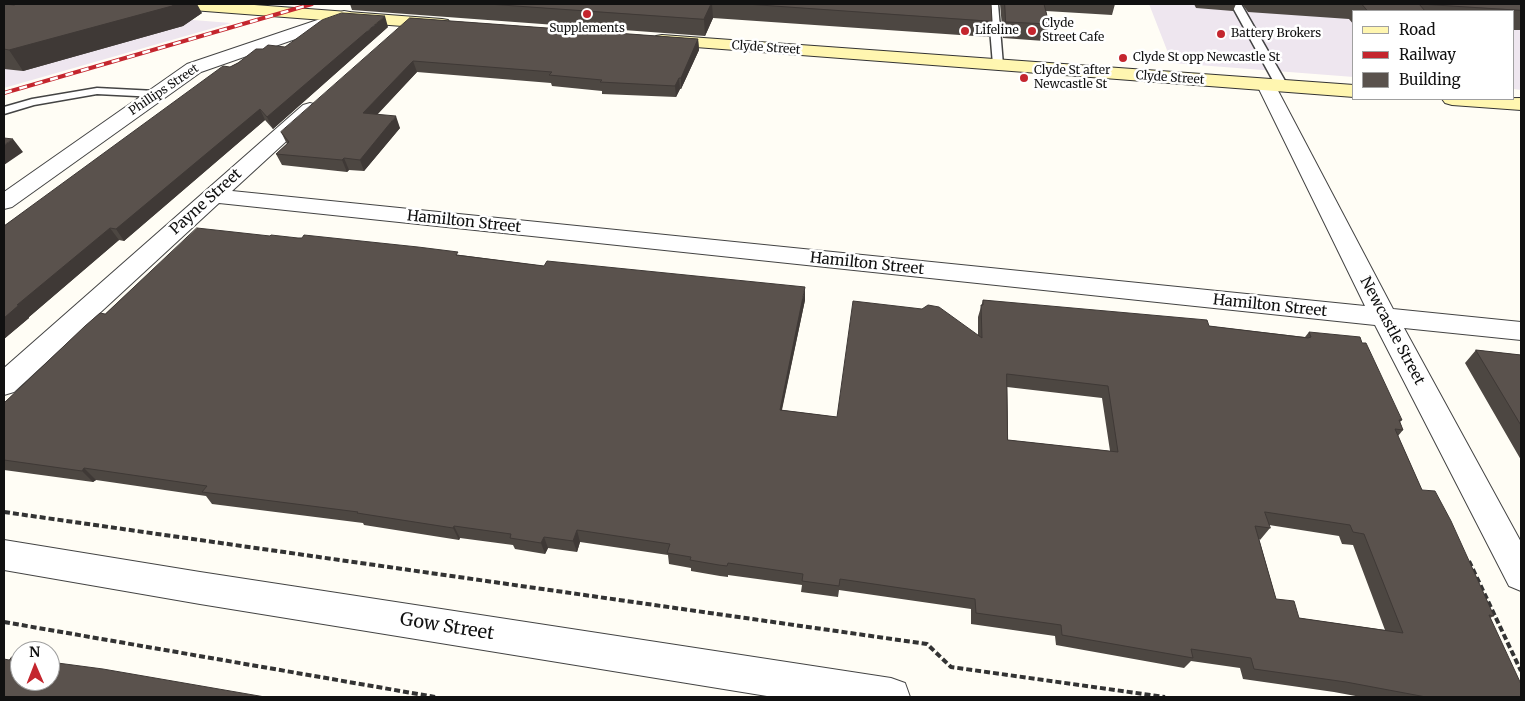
<!DOCTYPE html>
<style>
body{margin:0}
#map{position:relative;width:1525px;height:701px;overflow:hidden;background:#fffdf5;font-family:Merriweather,serif}
canvas{display:block}
.frame{position:absolute;inset:0;border:5px solid #111;pointer-events:none}
.legend{position:absolute;left:1352px;top:10px;width:162px;height:90px;box-sizing:border-box;background:#fff;border:1px solid #a0a0a0;margin:0;padding:6px 9px;list-style:none;font-size:15px;color:#111}
.legend li{display:flex;align-items:center;gap:10px;height:25px}
.legend b{width:25px;border:1px solid #a0a0a0}
.north{position:absolute;left:10px;top:641px;width:50px;height:50px;box-sizing:border-box;background:#fff;border:1px solid #a0a0a0;border-radius:50%;rotate:359deg;font-size:14px;font-weight:700;line-height:20px;text-align:center;color:#111}
.north::after{content:'';display:block;margin:auto;width:18px;height:22px;background:#c4262e;clip-path:polygon(50% 0,100% 100%,50% 72%,0 100%)}
</style>
<div id="map">
<canvas width="1525" height="701"></canvas>
<div class="frame"></div>
<ul class="legend">
<li><b style="height:6px;background:#fff6b0"></b>Road</li>
<li><b style="height:6px;background:#c4262e"></b>Railway</li>
<li><b style="height:14px;background:#5a524d"></b>Building</li>
</ul>
<div class="north">N</div>
</div>
<script>
const ctx = document.querySelector('canvas').getContext('2d');
ctx.lineJoin = 'round';
function fillPath(path, color) { ctx.fillStyle = color; ctx.fill(path, 'evenodd'); }
function stroke(path, color, width, dash) { ctx.strokeStyle = color; ctx.lineWidth = width; ctx.lineCap = dash ? 'butt' : 'round'; ctx.setLineDash(dash || []); ctx.stroke(path); }
function drawText(font, color, halo, rows, align = 'center') {
  ctx.font = font + ' Merriweather,serif'; ctx.lineWidth = 5; ctx.setLineDash([]); ctx.textBaseline = 'middle'; ctx.strokeStyle = halo; ctx.fillStyle = color; for (const [text, x, y, turn = 0] of rows) {
    ctx.save(); ctx.translate(x, y); ctx.rotate((+turn || 0) * Math.PI / 180); ctx.textAlign = isNaN(turn) ? turn : align; if (halo) ctx.strokeText(text, 0, 0); ctx.fillText(text, 0, 0); ctx.restore();
  }
}
fillPath(new Path2D(`
 M1149,4H1510L1521,14V90L1514,89V11H1354V77L1172,63Z
 M4,5L231,23L4,88Z`), '#eee6ef');
const lane = new Path2D(`
 M988,4H998L1003,65L998,68L993,65Z
 M1231,4H1241L1288,86L1286,88L1282,89L1276,86Z
 M97,88L156,91L162,94L156,97L97,94L34,105L4,114V107L32,99Z`);
const street = new Path2D(`
 M344,11L350,12L352,16L350,20L201,72L12,207L4,209V192L187,64Z
 M1266,79L1273,81L1275,85L1393,309L1521,322V340L1404,328L1521,542V591L1509,586L1375,325L219,203L14,392L4,395V368L303,105L310,103L317,105L320,109L317,113L232,191L1365,306L1257,85L1259,81Z
 M4,540L200,572L891,678L905,683L910,697H773L200,604L4,570Z`);
const secondary = new Path2D(`
 M171,4H241L442,19L448,20L450,24L448,28L442,29L179,9L173,7Z
 M662,35L1354,85V97L656,44L653,40L656,36Z
 M1521,98V110L1452,105L1445,103L1442,99Z`);
stroke(lane, '#444', 3);
stroke(street, '#444', 2);
stroke(secondary, '#333', 2);
stroke(new Path2D(`
 M4,512L927,644L951,667L1165,697
 M1469,561L1521,671
 M4,622L435,697`), '#333', 4, [6, 3]);
fillPath(lane, '#fff');
fillPath(street, '#fff');
fillPath(secondary, '#fff6b0');
const rail = new Path2D(`
 M4,93L312,4`);
stroke(rail, '#c4262e', 4);
stroke(rail, '#fff', 2.5, [8]);
fillPath(new Path2D(`
 M4,4L14,5L202,13L183,26L23,71L4,69Z
 M350,4H991L992,21L989,37L713,18L705,36L352,10Z
 M1000,4H1115L1112,15L1046,11L1049,24L1044,41L1003,38Z
 M1194,4H1236L1233,11L1196,8Z
 M1242,4H1521V30H1514V11H1354V25L1349,19L1248,12Z
 M410,18L698,39L699,50L681,89H680L676,97L602,94V91L552,86L551,83L417,72L377,115L400,128L364,171L349,170L347,172L282,165L276,154L287,144L281,132Z
 M388,27L273,129L265,120L124,241L119,240L29,317V318L4,339V226L230,67L263,49L285,47Z
 M270,236L460,255L805,300L782,410L837,417L978,335V317L983,300L1305,337L1309,332L1402,420L1400,422L1403,430L1398,436L1422,490L1494,616L1490,618L1521,697H1361L1334,692L1243,679L1240,668L1191,661L1184,668L1056,645L1055,636L971,624V609L839,590L838,597L801,592L802,585L728,575V577L720,576L691,571V568L669,564L668,555L580,542L577,552L548,548L545,554L515,549L513,545L460,538L459,540L364,525L363,523L212,504L206,496L96,480L93,482L4,470V403L105,314ZM1007,387L1102,398L1110,451L1008,440ZM1269,525L1339,536L1342,544L1353,545L1385,630L1299,618L1276,599L1259,539L1260,540L1270,528Z
 M1476,350L1521,355V460L1465,363Z`), '#4d4742');
fillPath(new Path2D(`
 M175,4H197L202,13L183,26L23,71L9,50Z
 M711,4H712L713,18L705,36L704,19Z
 M385,16L388,27L273,129L267,117Z
 M698,39L699,50L681,89V78Z
 M413,61L417,72L367,125L363,113Z
 M679,78L680,89L676,97L675,86Z
 M260,109L265,120L124,241L116,229Z
 M396,116L400,128L364,171L360,160Z
 M13,139L23,152L4,165V145Z
 M344,158L349,170L347,172L342,160Z
 M110,228L119,240L29,317V318L4,339V318L17,305Z
 M805,287V300L779,422L780,410Z
 M84,468L96,480L93,482L82,471Z
 M454,526L460,538L459,540L453,528Z
 M577,530L580,542L577,552L573,541Z
 M544,537L548,548L545,554L541,543Z`), '#3f3936');
const building = new Path2D(`
 M4,4L14,5L17,4H175L172,6L9,50L4,49Z
 M488,4H711L704,19Z
 M746,4H991L992,21Z
 M1005,4H1044L1049,24L1006,22Z
 M1362,4H1419L1425,11H1368Z
 M1420,4H1521V10Z
 M342,13L385,16L267,117L260,109L116,229L110,228L17,305H19L4,318V226L223,66L230,67L238,63L256,49H263L268,45L285,47L322,20Z
 M410,18L698,39L681,78H679L675,86L600,82L602,80L549,75L552,72L413,61L363,113L396,116L360,160L344,158L342,160L276,154L289,142L281,132Z
 M4,138L13,139L4,145Z
 M197,228L270,236L271,235L298,238H302L304,235L418,247L458,252L456,255L544,266L547,261L805,287L780,410L837,417L853,301L922,309L928,305L939,307L982,338L981,305H983V300L1207,320L1209,326L1308,338L1311,337L1309,332L1360,337L1362,343H1366L1402,420H1399L1403,430L1395,429L1422,490L1435,491L1451,521L1494,616L1489,615L1521,684V697H1426L1346,682L1254,669L1251,658L1191,649L1193,658L1062,635L1061,625L976,613L975,599L840,579L839,586L802,581L803,574L728,563L727,566L719,565L690,560L691,557L667,553L670,544L577,530L573,541L544,537L541,543L510,538L511,534L454,526L453,528L357,513L358,512L202,492L207,486L84,468L82,471L4,460V403L85,326L100,313L105,314ZM1007,374L1108,386L1118,452L1008,440ZM1265,512L1350,525L1353,532L1364,534L1403,633L1299,618L1294,601L1276,599L1255,526L1270,528Z
 M1476,350L1521,355V425Z
 M12,657L20,658V681H50V662L103,669L265,697H4V659L9,660Z`);
fillPath(building, '#5a524d');
stroke(building, '#3f3936', 1);
for (const [x, y, r, color] of [
 [587,14,5,"#c4262e"],
 [965,31,5,"#c4262e"],
 [1032,31,5,"#c4262e"],
 [1221,34,5,"#c4262e"],
 [1123,58,5,"#c4262e"],
 [1024,78,5,"#c4262e"]
]) { const dot = new Path2D(); dot.arc(x, y, r, 0, 2 * Math.PI); ctx.fillStyle = color; ctx.fill(dot); stroke(dot, '#fff', 2); }
drawText('12px', '#111', '#fff', [
 ["Clyde",1042,24],
 ["Street Cafe",1042,38],
 ["Supplements",587,29,"center"],
 ["Lifeline",975,31],
 ["Battery Brokers",1231,34],
 ["Clyde St opp Newcastle St",1133,58],
 ["Clyde St after",1034,71],
 ["Newcastle St",1034,85]
], 'left');
drawText('12px', '#111', '#fff', [
 ["Clyde Street",766,48,4],
 ["Clyde Street",1170,78,4],
 ["Phillips Street",164,90,-34]
]);
drawText('15px', '#111', '#fff', [
 ["Payne Street",206,202,-42],
 ["Hamilton Street",464,222,6],
 ["Hamilton Street",867,264,6],
 ["Hamilton Street",1270,306,6],
 ["Newcastle Street",1392,331,62]
]);
drawText('18px', '#111', '#fff', [
 ["Gow Street",447,627,9]
]);
</script>
